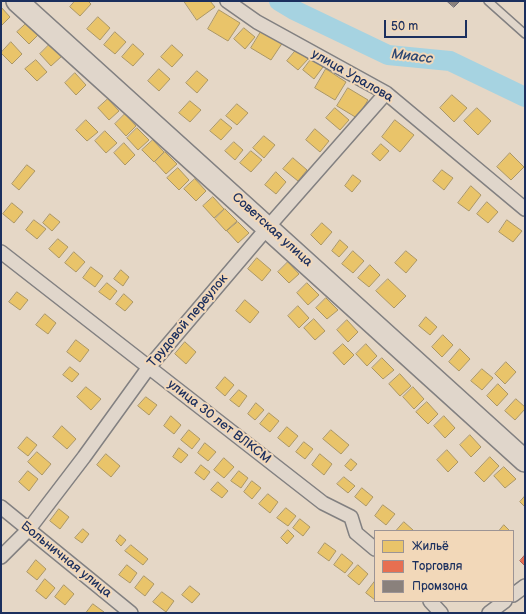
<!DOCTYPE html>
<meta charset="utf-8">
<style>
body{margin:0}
#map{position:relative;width:526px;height:614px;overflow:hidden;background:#e5d7c6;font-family:"Balsamiq Sans",sans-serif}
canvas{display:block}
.frame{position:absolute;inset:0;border:2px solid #1b2f5e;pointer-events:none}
.legend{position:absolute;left:374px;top:530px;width:140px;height:72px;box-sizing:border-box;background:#f2d8b9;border:1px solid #9c9495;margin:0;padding:5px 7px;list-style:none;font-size:12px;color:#1b2f5e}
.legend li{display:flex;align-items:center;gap:8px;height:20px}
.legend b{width:20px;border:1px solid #9c9495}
.scale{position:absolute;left:384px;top:20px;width:83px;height:18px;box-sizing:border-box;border:2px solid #1b2f5e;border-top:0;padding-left:5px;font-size:12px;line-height:14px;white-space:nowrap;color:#1b2f5e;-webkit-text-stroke:3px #f2d8b9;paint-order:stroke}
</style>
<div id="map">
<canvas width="526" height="614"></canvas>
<div class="frame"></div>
<ul class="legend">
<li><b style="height:11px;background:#e9c46a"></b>Жильё</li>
<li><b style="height:11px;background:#e76f51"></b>Торговля</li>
<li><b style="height:11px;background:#8a817c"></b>Промзона</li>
</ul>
<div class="scale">50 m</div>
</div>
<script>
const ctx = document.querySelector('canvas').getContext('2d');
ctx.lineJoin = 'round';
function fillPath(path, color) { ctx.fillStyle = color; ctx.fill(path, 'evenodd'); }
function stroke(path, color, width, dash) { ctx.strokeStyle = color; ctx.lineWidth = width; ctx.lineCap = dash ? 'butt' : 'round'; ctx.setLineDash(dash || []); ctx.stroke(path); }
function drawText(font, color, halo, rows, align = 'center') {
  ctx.font = font + ' "Balsamiq Sans",sans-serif'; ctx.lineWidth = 4; ctx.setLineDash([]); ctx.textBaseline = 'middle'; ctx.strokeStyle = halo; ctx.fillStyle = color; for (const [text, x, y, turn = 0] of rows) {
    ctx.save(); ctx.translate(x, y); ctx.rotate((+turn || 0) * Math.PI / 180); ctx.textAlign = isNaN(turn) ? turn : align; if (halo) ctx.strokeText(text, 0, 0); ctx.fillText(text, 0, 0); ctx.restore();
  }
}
const homes = new Path2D(`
 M75,1H88L91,4L80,16L70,7Z
 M184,1H210L215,7L197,20Z
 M1,7L10,17L1,26Z
 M219,10L240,23L228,41L208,29Z
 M98,17L110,28L100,40L87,29Z
 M28,22L39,34L29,44L17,32Z
 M244,28L255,37L245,49L234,39Z
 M262,30L283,42L271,60L251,48Z
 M115,32L126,42L115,54L104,45Z
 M11,42L22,54L12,64L1,53Z
 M50,44L62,56L51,66L40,54Z
 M133,44L144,54L133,66L122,57Z
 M172,45L183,55L172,67L161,57Z
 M297,49L308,59L298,70L287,61Z
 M312,58L323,67L314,79L303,70Z
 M36,60L47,72L37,81L25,69Z
 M159,69L170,79L159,91L148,81Z
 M326,69L346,82L335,100L315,88Z
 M197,71L208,80L197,93L186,83Z
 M75,73L86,85L76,95L65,83Z
 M348,88L368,100L357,118L337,106Z
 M452,95L467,108L454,122L440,108Z
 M108,99L119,111L109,120L98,108Z
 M190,101L201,110L190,122L179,113Z
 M237,104L248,113L237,125L226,116Z
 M335,108L349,120L340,130L326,118Z
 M477,108L491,121L478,135L464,121Z
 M125,114L136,126L126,136L115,124Z
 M221,119L232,128L221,140L210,131Z
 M86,120L98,132L87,141L76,130Z
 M395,120L414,135L400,152L382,137Z
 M137,128L149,140L138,150L127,138Z
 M315,129L329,141L320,152L306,140Z
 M105,131L117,143L106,153L95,141Z
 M264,136L275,145L264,158L253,148Z
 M153,140L164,152L154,162L142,150Z
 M234,142L243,150L235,160L225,151Z
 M124,143L135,155L125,165L114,153Z
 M381,144L389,151L380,161L372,154Z
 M251,151L262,160L251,172L240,163Z
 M165,152L177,164L166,174L155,162Z
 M510,153L524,167L511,180L497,167Z
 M293,158L307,170L298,181L283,169Z
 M27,165L35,171L19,190L12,184Z
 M178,168L189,180L179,190L167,178Z
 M442,170L453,178L444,190L433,181Z
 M276,172L286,182L276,194L265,185Z
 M353,175L361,181L352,192L345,186Z
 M195,179L206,191L196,201L184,189Z
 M471,186L481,195L469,211L458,203Z
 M213,197L224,209L214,218L203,206Z
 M487,202L498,212L488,223L477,214Z
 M12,203L23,212L14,223L3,214Z
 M225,209L237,221L226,231L215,219Z
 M50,214L60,222L52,231L43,223Z
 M34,220L46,229L37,239L26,230Z
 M507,220L522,231L513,242L499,232Z
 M238,222L249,233L238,243L227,231Z
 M322,223L332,232L321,245L311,235Z
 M58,239L68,247L59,258L49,249Z
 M340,240L348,247L339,257L332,251Z
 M353,251L364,261L353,273L342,264Z
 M406,251L417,260L406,273L395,263Z
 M74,252L85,262L76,272L65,263Z
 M257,258L271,270L262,281L248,269Z
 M288,262L299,274L289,283L278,272Z
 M370,265L380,275L369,287L358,278Z
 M91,267L103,276L95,287L83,278Z
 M121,270L129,277L123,286L114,279Z
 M388,279L406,296L394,308L376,291Z
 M107,283L117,291L110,300L99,292Z
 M307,283L319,295L308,305L297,293Z
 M17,292L28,300L20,310L9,302Z
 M124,294L133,302L125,311L116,304Z
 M326,298L338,310L327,319L316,308Z
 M245,300L259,312L250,323L236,311Z
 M298,306L309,318L299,328L288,316Z
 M45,314L56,323L48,334L36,325Z
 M426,317L437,327L430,335L419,326Z
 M314,319L325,331L315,340L304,328Z
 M347,320L358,332L348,342L337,330Z
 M443,335L453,345L442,357L432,347Z
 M76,340L89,350L80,362L67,352Z
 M185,342L196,352L186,364L175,354Z
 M343,344L354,355L344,365L333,353Z
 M366,344L377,356L367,366L356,354Z
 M460,349L470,359L459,371L449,362Z
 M382,358L394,370L383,379L372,368Z
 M506,362L516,372L505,384L495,374Z
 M70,367L79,374L72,382L63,375Z
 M482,369L493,378L482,390L471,381Z
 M400,374L411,386L400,396L389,384Z
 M225,377L234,385L225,396L216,388Z
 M498,384L508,394L497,406L487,396Z
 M86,387L101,399L91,410L77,397Z
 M413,387L424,399L414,409L403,397Z
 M239,390L247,396L239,407L230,400Z
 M146,397L157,405L149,415L138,406Z
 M516,399L525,407V409L515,420L505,411Z
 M427,402L438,414L428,424L416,412Z
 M256,403L264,410L255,420L248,414Z
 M269,413L279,421L270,432L260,424Z
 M171,416L181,425L174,434L164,426Z
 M444,416L455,428L445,438L434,426Z
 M62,426L76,439L67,449L53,437Z
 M287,427L298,436L289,447L278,438Z
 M189,430L200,439L192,449L181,440Z
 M331,430L349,445L341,454L323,439Z
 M470,435L481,447L471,457L460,445Z
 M27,437L37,445L28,456L18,448Z
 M304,442L313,449L305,459L296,452Z
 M205,443L216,452L208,461L198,453Z
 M179,448L188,455L181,463L173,457Z
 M447,450L458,462L448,472L437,460Z
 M37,452L51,464L42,475L28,462Z
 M106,454L120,466L111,477L97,465Z
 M320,454L332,464L324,475L312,465Z
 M490,457L499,466L484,482L475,473Z
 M224,458L234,467L224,478L214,470Z
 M351,459L357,464L351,471L345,466Z
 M201,465L210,472L204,480L195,473Z
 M504,467L516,479L505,488L494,476Z
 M28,471L38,479L29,491L19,482Z
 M239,471L248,478L241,488L231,481Z
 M344,477L355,486L348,493L337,484Z
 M252,481L261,488L252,499L244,492Z
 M218,482L228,491L222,498L211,490Z
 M362,488L373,497L366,506L355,497Z
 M268,494L278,502L270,513L259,504Z
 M525,496V507L520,502Z
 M383,505L395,514L386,525L375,516Z
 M286,508L296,516L288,526L277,518Z
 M59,509L69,517L60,529L50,521Z
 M300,519L310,527L303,536L293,528Z
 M404,522L413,530L412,531H396Z
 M504,525L510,531H499Z
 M83,529L89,534L82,543L75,538Z
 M288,530L294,536L287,544L281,538Z
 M120,535L126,540L121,546L116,541Z
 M325,543L336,551L329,561L318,553Z
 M131,545L148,559L143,565L125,551Z
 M342,554L353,563L345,573L334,565Z
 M36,560L46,569L37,580L27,572Z
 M127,565L137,573L130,583L119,575Z
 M358,565L368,574L359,585L348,576Z
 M144,576L154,584L145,596L135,588Z
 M45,579L55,588L46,599L36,591Z
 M375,581V600L366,593Z
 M64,585L74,594L65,605L55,597Z
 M190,586L200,594L192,603L182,595Z
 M162,592L174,601L166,612L153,602Z
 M93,604L104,612L103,613H86Z`);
fillPath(homes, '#e9c46a');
stroke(homes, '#ab9766', 1);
const shops = new Path2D(`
 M525,555V566L520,561Z`);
fillPath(shops, '#e76f51');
stroke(shops, '#aa5c55', 1);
const industry = new Path2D(`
 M447,1H460L454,7Z`);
fillPath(industry, '#8a817c');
stroke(industry, '#696873', 1);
stroke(new Path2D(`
 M279,1L294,10L388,55L450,61L525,97`), '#a6d3e1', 20);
const lane = new Path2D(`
 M488,1L525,34`);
const street = new Path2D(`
 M227,1L257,22L386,93L525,209
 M1,252L323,503L351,517L356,533L375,549
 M1,507L131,613
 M1,557L29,529L84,457L149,367L268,227L386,93
 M513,595L525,586
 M430,601L441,613
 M489,613L505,601`);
const primary = new Path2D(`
 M17,1L525,461`);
stroke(lane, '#828081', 10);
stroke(street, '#828081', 16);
stroke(primary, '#828081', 24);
stroke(lane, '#e0d6cb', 7);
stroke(street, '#e0d6cb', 13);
stroke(primary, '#e0d6cb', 21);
drawText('13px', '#1b2f5e', '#f2d8b9', [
 ["улица Уралова",352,76,30],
 ["Советская улица",272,230,42],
 ["Трудовой переулок",188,321,-50],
 ["улица 30 лет ВЛКСМ",219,422,38],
 ["Больничная улица",66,560,39]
]);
drawText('italic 14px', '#2c4773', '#f2d8b9', [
 ["Миасс",412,57,7]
]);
</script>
